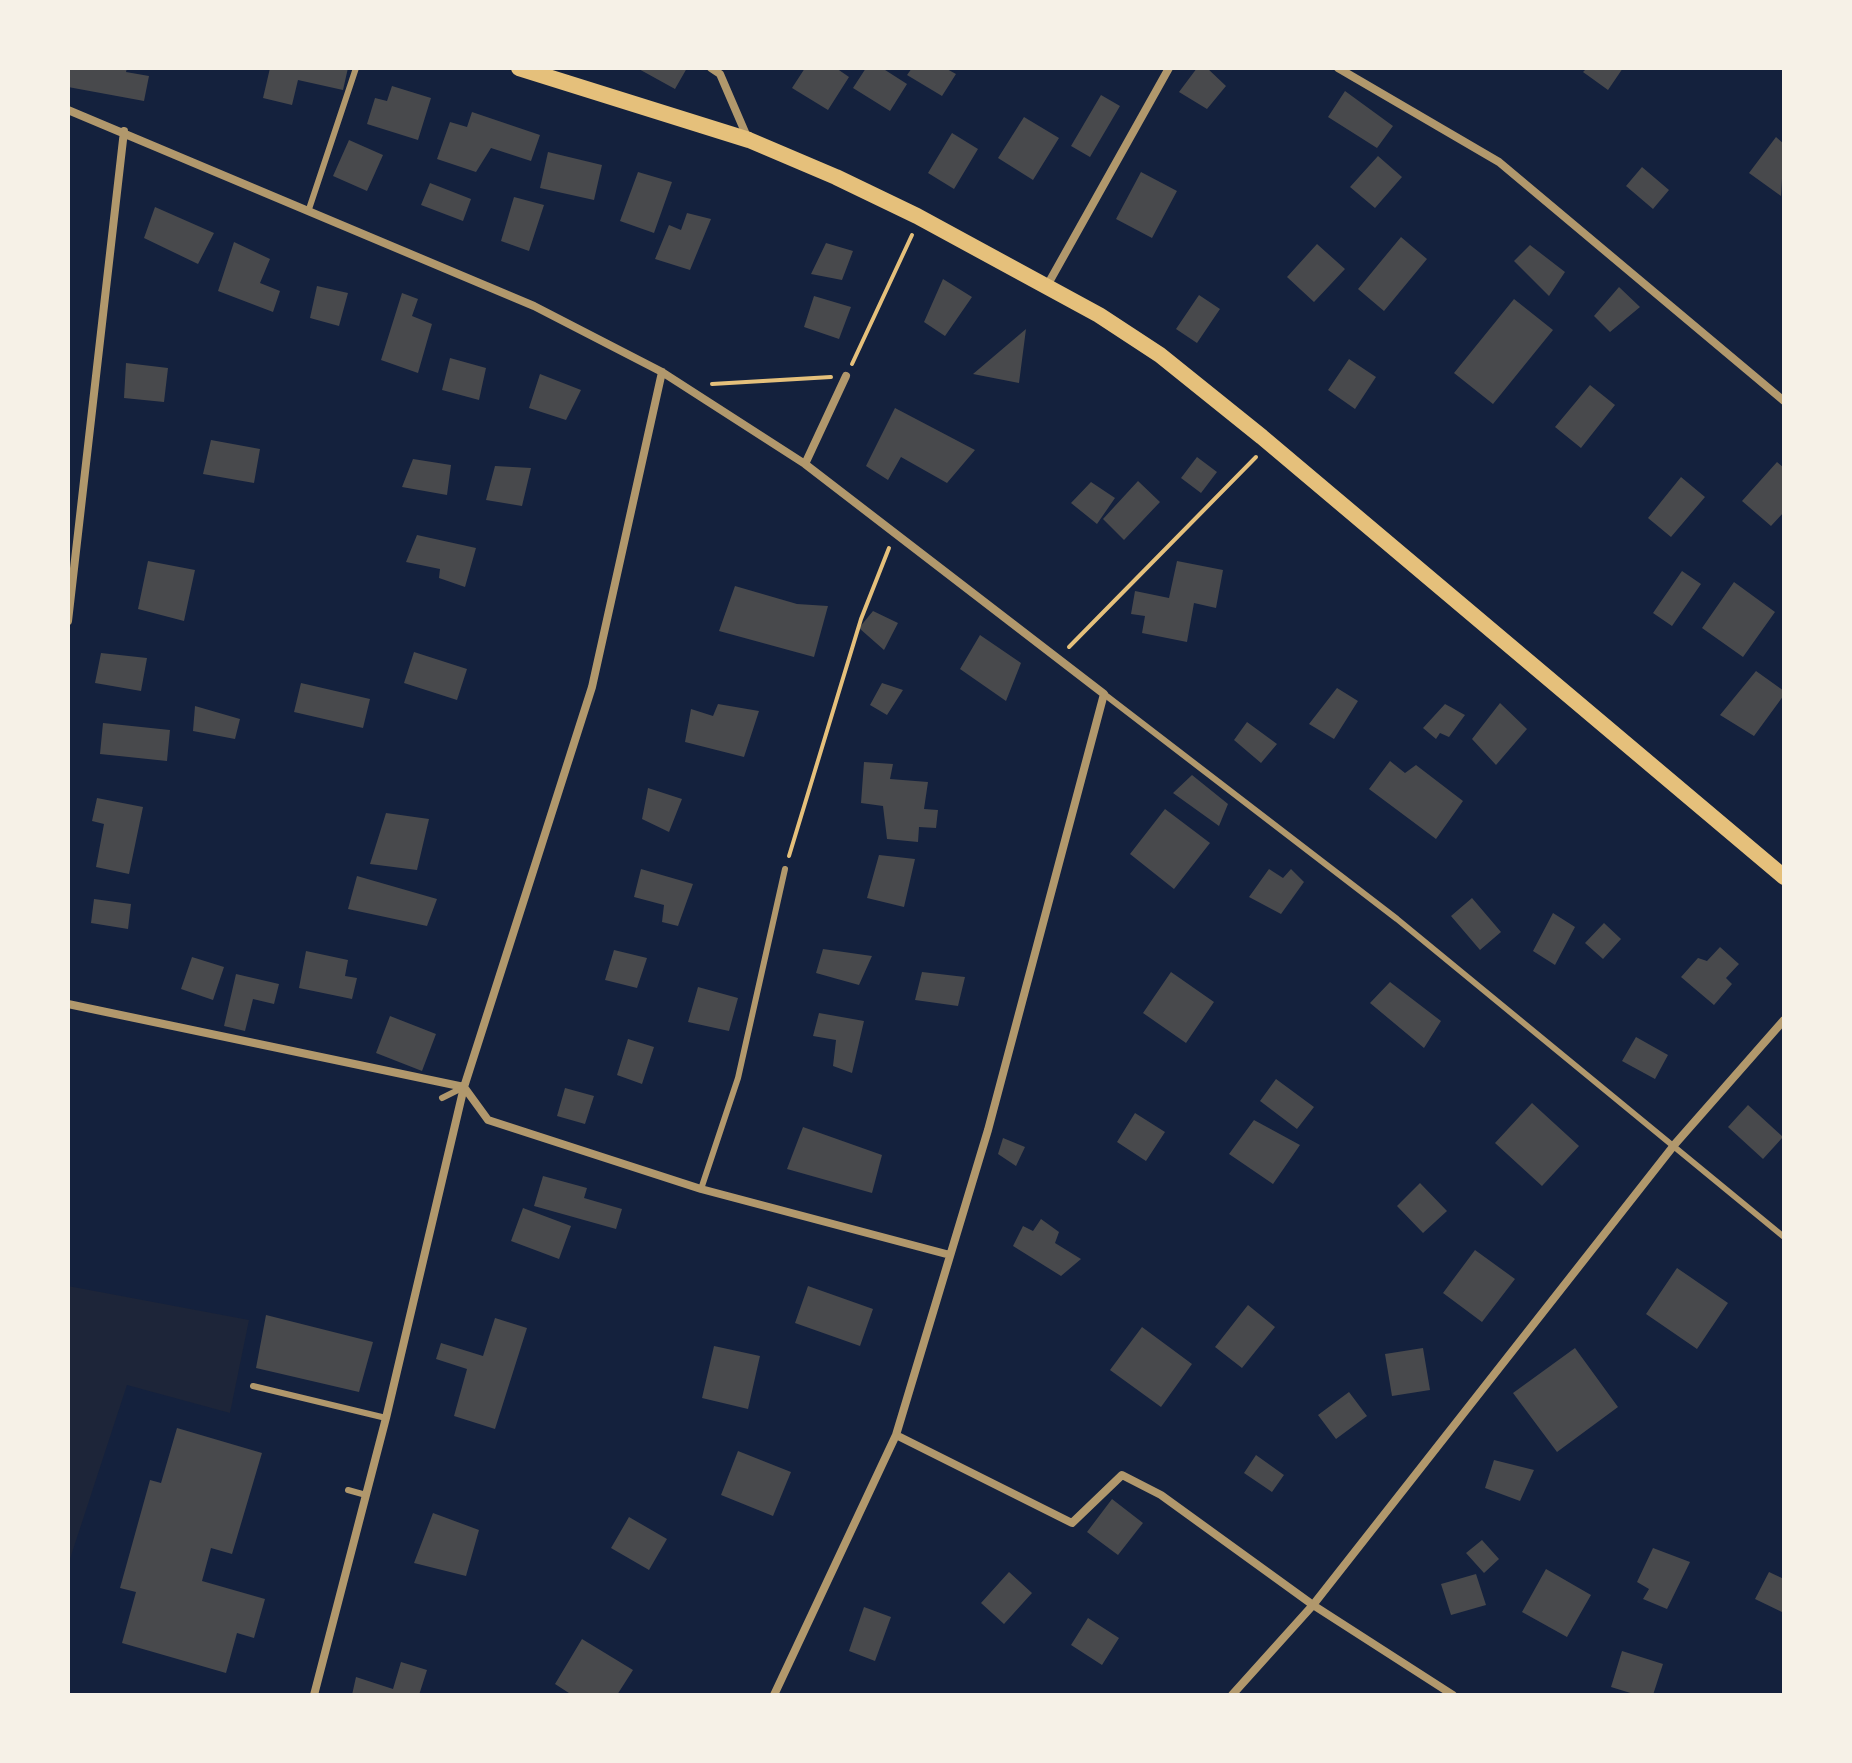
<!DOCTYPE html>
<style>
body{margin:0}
#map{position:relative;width:1852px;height:1763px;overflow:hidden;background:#14213d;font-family:Arial,sans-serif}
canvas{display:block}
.frame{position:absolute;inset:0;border:70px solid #f6f1e7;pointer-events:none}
</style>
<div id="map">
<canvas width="1852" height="1763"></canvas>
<div class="frame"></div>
</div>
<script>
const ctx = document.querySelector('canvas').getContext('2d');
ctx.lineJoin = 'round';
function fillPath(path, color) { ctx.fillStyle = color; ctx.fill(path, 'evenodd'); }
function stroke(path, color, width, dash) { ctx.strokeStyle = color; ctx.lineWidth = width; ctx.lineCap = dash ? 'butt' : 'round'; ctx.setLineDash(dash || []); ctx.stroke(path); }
fillPath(new Path2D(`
 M68,1286L249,1320L230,1413L127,1385L68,1565Z`), '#1d2539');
fillPath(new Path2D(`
 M69,68H127L126,72L149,76L144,101L68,87Z
 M270,68H348L343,90L298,80L292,105L263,98Z
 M637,68H687L675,89Z
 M805,68H836L849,77L828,110L792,88Z
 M866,68H882L907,84L890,111L853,88Z
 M912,68H945L956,74L942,96L907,75Z
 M1197,68H1207L1226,86L1207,109L1179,92Z
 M1587,68H1623L1608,90L1583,72Z
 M392,86L431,98L418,140L367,124L375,98L387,101Z
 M1345,91L1393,126L1377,148L1328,117Z
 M1101,95L1120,106L1090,157L1071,146Z
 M472,112L540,135L531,161L491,148L476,172L437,159L450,122L467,127Z
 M1024,117L1059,138L1033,180L998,158Z
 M952,133L978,149L954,189L928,173Z
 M1776,137L1784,144L1781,196L1749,173Z
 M349,140L383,155L367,191L333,176Z
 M548,152L602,165L594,200L540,188Z
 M1378,156L1402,177L1375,208L1350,187Z
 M1642,167L1669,190L1653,209L1626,186Z
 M638,172L672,182L654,233L620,221Z
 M1141,172L1177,191L1152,238L1116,219Z
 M430,183L471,199L463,221L421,205Z
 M514,197L544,205L529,251L501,241Z
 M155,207L214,233L198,264L144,238Z
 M687,213L711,219L690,270L655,259L669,225L681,230Z
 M1401,237L1427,259L1384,311L1358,289Z
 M234,242L270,259L260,283L280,291L273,312L218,291Z
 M826,243L853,251L842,280L811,274Z
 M1317,244L1345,269L1314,302L1287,277Z
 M1530,245L1565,272L1549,296L1514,261Z
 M943,279L972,297L945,336L924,322Z
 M317,286L348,293L339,326L310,318Z
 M1619,287L1640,307L1610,332L1594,316Z
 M402,293L418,299L412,316L432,324L418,373L381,360Z
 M1199,295L1220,309L1197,343L1176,329Z
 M814,296L851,307L839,339L804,327Z
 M1514,299L1553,330L1493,404L1454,373Z
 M1026,329L1019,383L973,374Z
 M450,358L486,368L479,400L442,390Z
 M1349,359L1376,377L1355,409L1328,390Z
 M126,363L168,368L164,402L124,398Z
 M540,374L581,390L566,420L529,408Z
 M1590,385L1615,405L1581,448L1555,427Z
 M895,408L975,450L947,483L901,457L888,480L866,466Z
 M211,440L260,449L254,483L203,474Z
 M1197,457L1217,472L1201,493L1181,478Z
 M413,459L451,465L447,495L402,487Z
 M1777,462L1784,468V512L1771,526L1742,501Z
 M495,466L531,468L522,506L486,500Z
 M1681,477L1705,497L1671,537L1648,518Z
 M1138,481L1160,502L1124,540L1103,519Z
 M1091,482L1115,498L1097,524L1071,503Z
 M417,535L476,548L465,587L439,578L440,569L406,562Z
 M148,561L195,570L184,621L138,609Z
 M1177,561L1223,570L1216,608L1194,603L1187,642L1142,633L1145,616L1131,614L1135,591L1169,598Z
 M1682,571L1701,584L1672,626L1653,613Z
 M1734,582L1775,612L1743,657L1702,628Z
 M735,586L797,604L828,606L814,657L719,631Z
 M873,611L898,623L884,650L859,628Z
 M980,635L1021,663L1006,701L960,669Z
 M414,652L467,669L457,700L404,683Z
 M101,653L147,658L141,691L95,683Z
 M1756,671L1784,691V695L1754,736L1720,715Z
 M301,683L370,699L363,728L294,712Z
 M882,683L903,690L887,715L870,705Z
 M1337,688L1358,701L1334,739L1309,724Z
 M1500,703L1527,729L1496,765L1472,739Z
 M718,704L759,711L744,757L685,742L691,709L713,716Z
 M1445,704L1465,715L1449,737L1440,733L1436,739L1423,728Z
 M195,706L240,719L235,739L193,731Z
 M1247,722L1277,744L1261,763L1234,740Z
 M103,723L170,730L167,761L100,754Z
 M1390,761L1405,773L1416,765L1463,801L1436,839L1369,789Z
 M864,762L893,764L890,779L928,782L924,809L938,810L936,828L919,827L918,842L887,839L883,806L861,803Z
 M1192,775L1228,804L1219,826L1173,793Z
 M648,788L682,799L669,832L642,819Z
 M97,798L143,807L129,874L96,867L104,824L92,821Z
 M1165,809L1210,843L1174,889L1130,854Z
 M386,813L429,819L417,870L370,864Z
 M879,855L915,859L904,907L867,898Z
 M641,869L693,884L678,926L662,922L664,905L634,897Z
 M1269,869L1283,878L1291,869L1304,882L1281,914L1249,897Z
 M357,876L437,899L427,926L348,909Z
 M1472,898L1501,932L1480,950L1451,916Z
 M94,899L131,904L128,929L91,923Z
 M1553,913L1575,927L1555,965L1533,951Z
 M1604,923L1621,939L1603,959L1585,943Z
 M1720,947L1739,964L1726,978L1732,984L1714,1005L1681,977L1698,958L1707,961Z
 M823,949L872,956L859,985L816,973Z
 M614,950L647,958L637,988L605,980Z
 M306,951L348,960L345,976L357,978L352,999L299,988Z
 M192,957L224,967L213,1000L181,989Z
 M922,972L965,977L958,1006L915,1000Z
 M1171,972L1214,1002L1186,1043L1143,1013Z
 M236,974L279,984L274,1004L253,999L245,1031L224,1026Z
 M1390,982L1441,1021L1424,1048L1370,1003Z
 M698,987L738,998L729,1031L688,1022Z
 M819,1013L864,1021L852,1073L833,1066L836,1040L813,1036Z
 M390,1016L436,1034L422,1071L376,1053Z
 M1636,1037L1668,1055L1655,1079L1622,1061Z
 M628,1039L654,1047L642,1084L617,1075Z
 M1276,1079L1314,1107L1297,1129L1260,1101Z
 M565,1088L594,1096L585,1124L557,1116Z
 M1532,1103L1579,1146L1542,1186L1495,1143Z
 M1748,1105L1783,1137L1763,1159L1728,1127Z
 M1135,1113L1165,1132L1146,1161L1117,1142Z
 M1254,1120L1300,1145L1273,1184L1229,1154Z
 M803,1127L882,1155L872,1193L787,1169Z
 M1003,1138L1025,1147L1016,1166L998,1154Z
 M543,1176L587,1188L584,1198L622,1209L616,1229L534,1206Z
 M1420,1183L1447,1211L1423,1233L1397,1206Z
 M523,1208L571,1226L559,1259L511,1241Z
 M1041,1219L1059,1232L1055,1243L1081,1259L1061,1276L1013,1246L1023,1226L1033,1231Z
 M1475,1250L1515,1279L1482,1322L1443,1293Z
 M1677,1268L1728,1303L1697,1349L1646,1314Z
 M808,1286L873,1309L860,1346L795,1323Z
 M1248,1305L1275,1327L1242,1368L1215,1347Z
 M266,1315L373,1342L359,1392L256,1368Z
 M495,1318L527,1328L495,1429L454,1416L467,1369L436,1359L441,1343L483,1356Z
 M1142,1327L1192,1364L1161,1407L1110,1370Z
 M714,1346L760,1356L748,1409L702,1398Z
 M1423,1348L1430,1390L1392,1396L1385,1354Z
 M1575,1348L1618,1407L1557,1452L1513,1393Z
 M1349,1392L1367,1416L1336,1439L1318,1415Z
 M177,1428L262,1453L232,1554L211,1548L202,1581L265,1599L254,1638L237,1633L226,1673L122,1643L136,1592L120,1588L150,1480L161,1483Z
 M738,1451L791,1472L773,1516L721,1495Z
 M1256,1455L1284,1475L1272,1492L1244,1473Z
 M1494,1460L1534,1470L1520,1501L1485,1488Z
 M1112,1499L1143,1523L1118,1555L1087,1532Z
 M433,1513L479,1530L466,1576L414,1563Z
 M629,1517L667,1539L649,1570L611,1548Z
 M1482,1540L1499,1559L1484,1573L1466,1553Z
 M1653,1548L1690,1562L1667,1609L1643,1599L1649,1589L1637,1582Z
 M1546,1569L1591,1595L1567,1637L1522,1612Z
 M1009,1572L1032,1593L1004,1624L981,1603Z
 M1769,1572L1784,1579V1613L1755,1599Z
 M1476,1574L1486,1605L1451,1615L1441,1584Z
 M864,1607L891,1617L875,1661L849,1651Z
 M1088,1618L1119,1638L1102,1665L1071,1645Z
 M582,1639L633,1670L617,1695H572L555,1684Z
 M1622,1651L1663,1664L1653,1695H1637L1611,1687Z
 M401,1662L427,1670L419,1695H352L356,1677L393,1689Z`), '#48494c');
stroke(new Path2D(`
 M852,364L912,235
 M712,384L831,377
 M1069,647L1256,457
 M789,856L861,619L889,548`), '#e5c07b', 4);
stroke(new Path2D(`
 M309,209L356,68
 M1104,694L1397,919L1784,1237
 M442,1098L464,1087
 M701,1189L738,1078L785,869
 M253,1386L386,1418
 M348,1490L366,1495`), '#b1986c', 6);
stroke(new Path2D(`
 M711,68L720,74L748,139
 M1338,68L1499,162L1784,401
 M68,110L534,306L662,372L805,464L1104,694L988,1130L896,1435L774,1695
 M1048,284L1169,68
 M805,464L846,376
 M68,621L124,131
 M68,1004L464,1087L488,1120L701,1189L950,1255
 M896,1435L1072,1523L1122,1475L1161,1495L1313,1605L1453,1695
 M314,1695L386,1418L464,1087L592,687L662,372
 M1232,1695L1313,1605L1675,1144L1784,1020`), '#b1986c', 8);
stroke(new Path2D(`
 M519,68L749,140L836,177L917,216L1099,315L1160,355L1262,437L1784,877`), '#e5c07b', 16);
</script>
